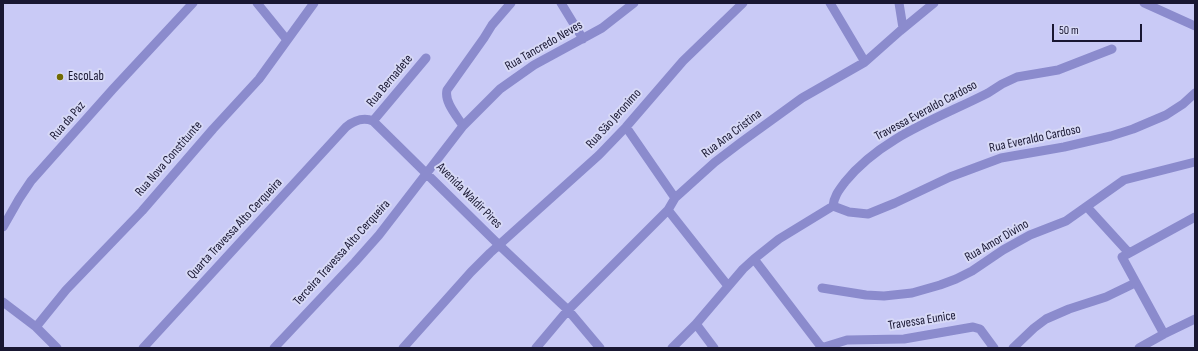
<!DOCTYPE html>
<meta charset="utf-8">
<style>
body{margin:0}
#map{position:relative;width:1198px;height:351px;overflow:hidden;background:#c9caf6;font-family:"Sofia Sans Condensed",sans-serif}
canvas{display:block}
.frame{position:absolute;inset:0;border:4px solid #191732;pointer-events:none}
.scale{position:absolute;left:1052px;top:24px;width:90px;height:18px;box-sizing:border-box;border:2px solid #191732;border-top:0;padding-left:5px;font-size:12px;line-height:14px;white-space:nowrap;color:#191732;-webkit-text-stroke:3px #d7d9f6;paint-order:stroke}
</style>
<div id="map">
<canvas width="1198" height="351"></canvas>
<div class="frame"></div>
<div class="scale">50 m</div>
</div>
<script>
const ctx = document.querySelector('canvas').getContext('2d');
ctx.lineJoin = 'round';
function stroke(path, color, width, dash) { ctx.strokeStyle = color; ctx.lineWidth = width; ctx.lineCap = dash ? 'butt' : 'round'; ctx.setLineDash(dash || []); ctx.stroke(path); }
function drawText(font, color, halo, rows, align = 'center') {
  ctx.font = font + ' "Sofia Sans Condensed",sans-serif'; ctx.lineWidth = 4; ctx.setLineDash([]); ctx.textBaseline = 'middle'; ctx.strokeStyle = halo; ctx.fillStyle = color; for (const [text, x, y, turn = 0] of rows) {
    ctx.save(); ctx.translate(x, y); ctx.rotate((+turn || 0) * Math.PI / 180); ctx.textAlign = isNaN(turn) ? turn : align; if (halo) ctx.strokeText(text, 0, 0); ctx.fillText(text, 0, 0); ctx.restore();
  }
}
stroke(new Path2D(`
 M257,3L287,40
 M561,3L583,39
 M830,3L865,62
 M899,3L903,28
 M1144,3L1195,26
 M373,121L426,58
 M463,126C457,116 444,102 447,90L484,38L492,25L511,3
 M626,127L675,198
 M833,206L849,212L868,214L895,203L950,177L1001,158L1064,147L1111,136L1133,129L1166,115L1183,104L1195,93
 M833,206C834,196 839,190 845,182C881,137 939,118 988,93L1002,84L1017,77L1058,70L1112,49
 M1087,207L1129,253
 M668,210L728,286
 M3,227L19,199L31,181L113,89L193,3
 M754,259L822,348
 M822,288L866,295L884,296L912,293L940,285L956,279L972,271L1003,250L1030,235L1066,221L1124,180L1195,162
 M3,302L36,327L57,348
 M696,324L714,348
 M36,327L66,290L142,211L213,129L259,79L314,3
 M1164,334L1122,257L1195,217
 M143,348L346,127C355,120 363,117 373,121L499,245L568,310L600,348
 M274,348L355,262L379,235L463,126L500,89L534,65L602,28L634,3
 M403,348L471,272L490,253L599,155L626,127L683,61L743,3
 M536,348L568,310L668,210L675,198L715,162L740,143L802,98L865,62L900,31L934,3
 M672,348L696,324L743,269L754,259L779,239L833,206
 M821,348L847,340L904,339L973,327L980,329L994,348
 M1013,348L1034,328L1046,319L1069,309L1106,297L1135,283
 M1139,348L1164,334L1195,319`), '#8b8bcd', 9);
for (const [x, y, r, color] of [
 [60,77,4,"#726a02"]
]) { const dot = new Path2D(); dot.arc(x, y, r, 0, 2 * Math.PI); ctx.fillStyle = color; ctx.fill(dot); stroke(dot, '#d7d9f6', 1.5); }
drawText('13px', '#191732', '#d7d9f6', [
 ["Rua Tancredo Neves",544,46,-30],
 ["Rua Bernadete",390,81,-50],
 ["Travessa Everaldo Cardoso",926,111,-28],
 ["Rua São Jeronimo",614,119,-48],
 ["Rua da Paz",68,121,-49],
 ["Rua Ana Cristina",732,134,-37],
 ["Rua Everaldo Cardoso",1035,139,-12],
 ["Rua Nova Constitunte",169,159,-49],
 ["Avenida Waldir Pires",469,196,45],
 ["Quarta Travessa Alto Cerqueira",235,229,-47],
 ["Rua Amor Divino",997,241,-30],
 ["Terceira Travessa Alto Cerqueira",342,253,-48],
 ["Travessa Eunice",922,321,-9]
]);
drawText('13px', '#191732', '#d7d9f6', [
 ["EscoLab",68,77]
], 'left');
</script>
